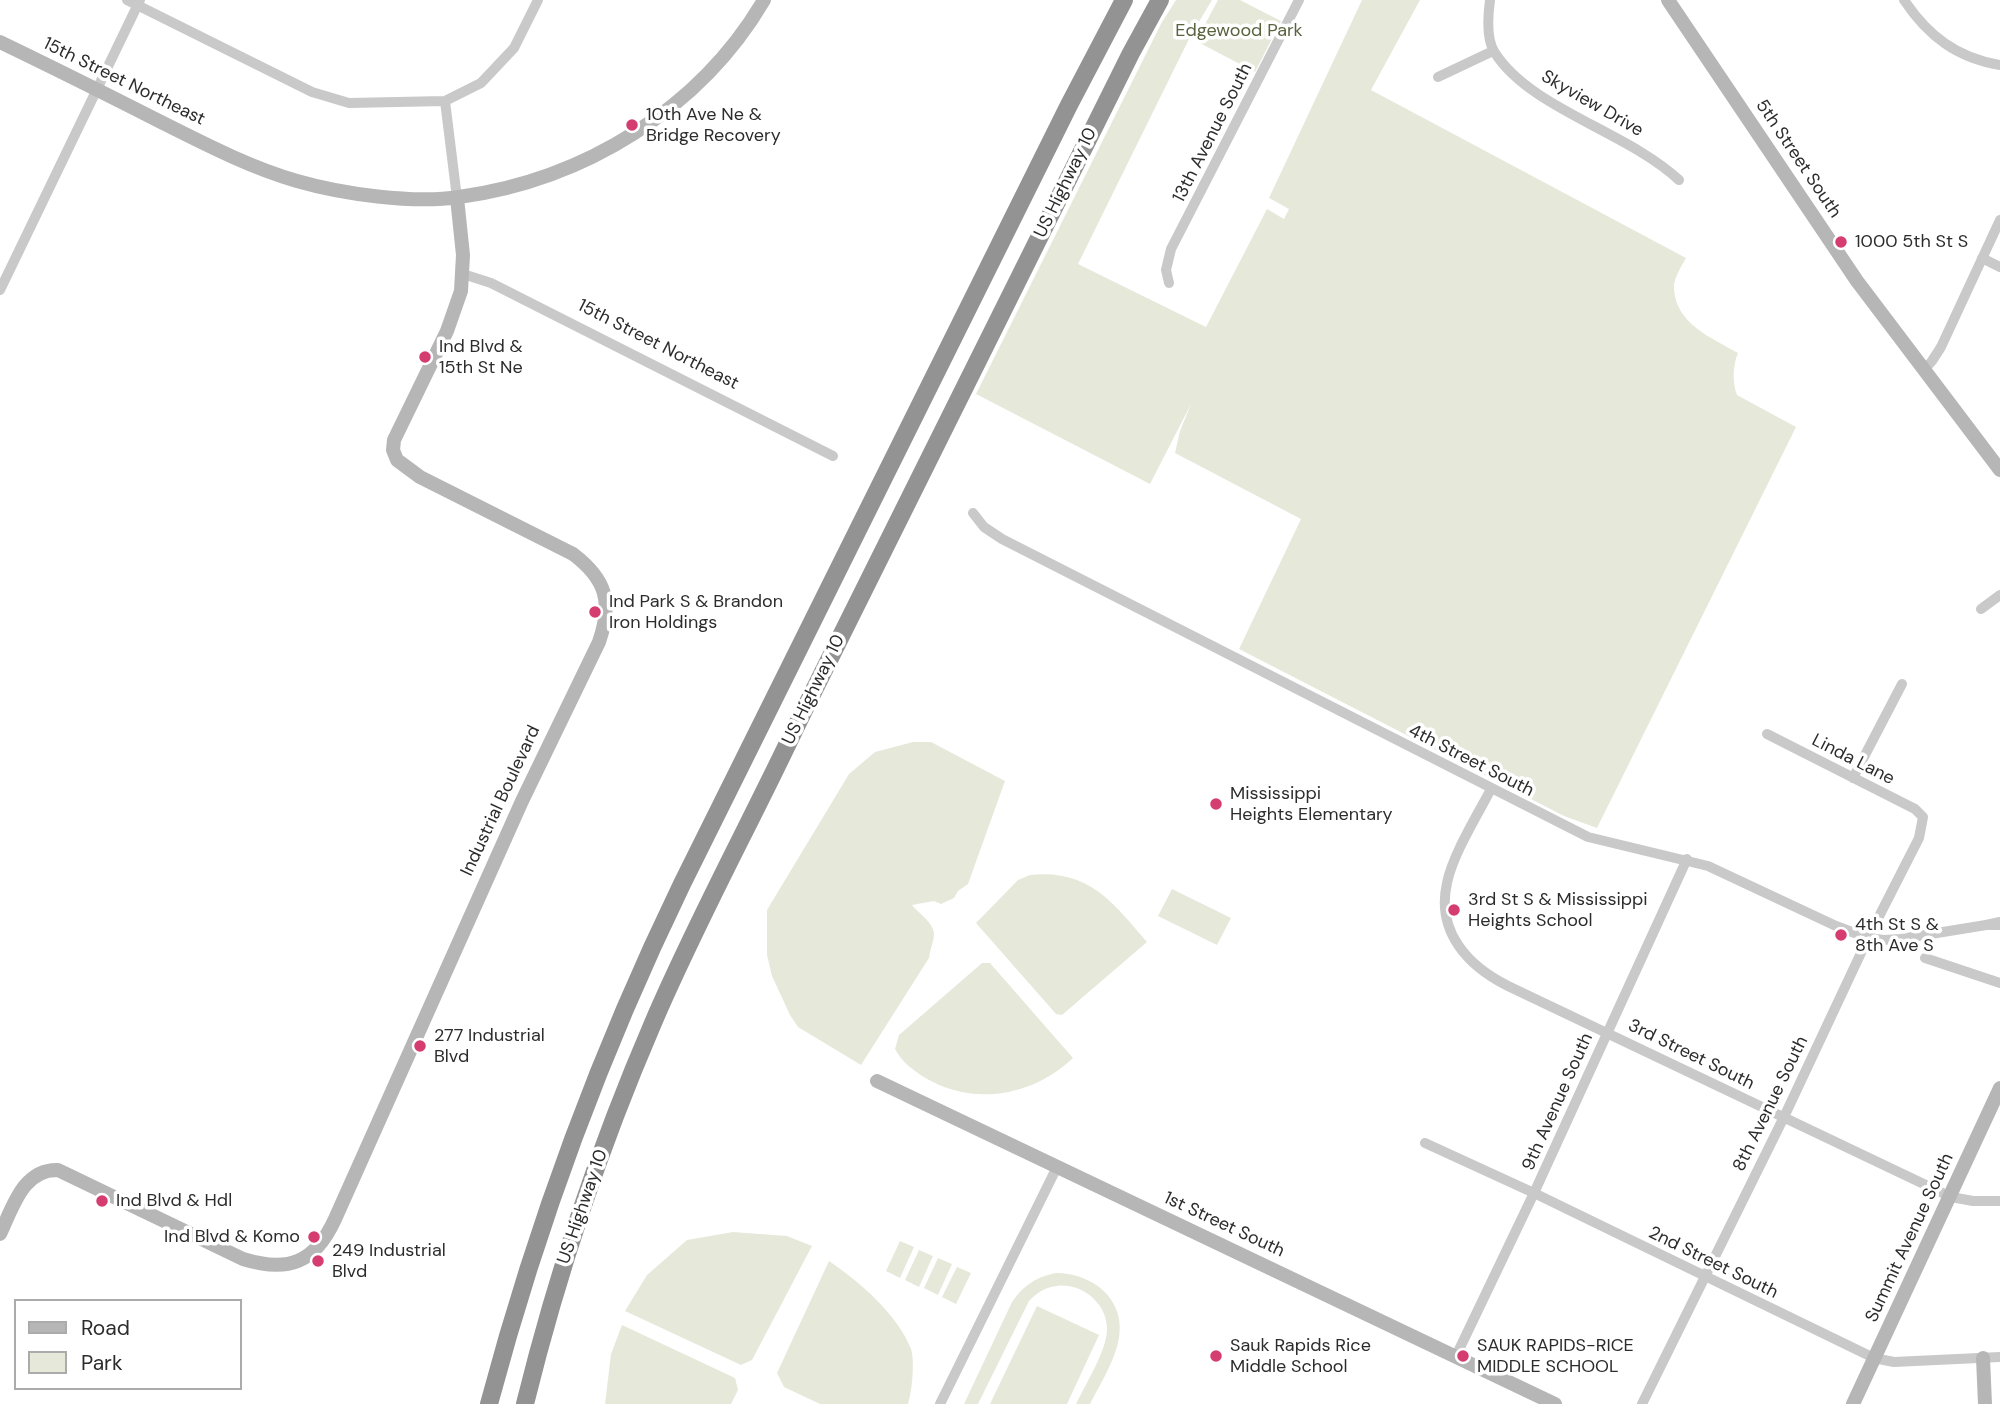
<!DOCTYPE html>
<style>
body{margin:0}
#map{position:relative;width:2000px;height:1404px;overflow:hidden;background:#fff;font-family:"DM Sans",sans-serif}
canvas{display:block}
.legend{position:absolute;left:14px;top:1299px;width:228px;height:91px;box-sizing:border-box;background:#fff;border:2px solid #ababab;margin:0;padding:9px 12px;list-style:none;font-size:21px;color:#2c2c2c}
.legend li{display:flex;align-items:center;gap:14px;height:35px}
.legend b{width:35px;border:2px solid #ababab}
</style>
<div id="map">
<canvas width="2000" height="1404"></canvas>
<ul class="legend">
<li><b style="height:9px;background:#b6b6b6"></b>Road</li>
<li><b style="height:19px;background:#e6e9da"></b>Park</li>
</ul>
</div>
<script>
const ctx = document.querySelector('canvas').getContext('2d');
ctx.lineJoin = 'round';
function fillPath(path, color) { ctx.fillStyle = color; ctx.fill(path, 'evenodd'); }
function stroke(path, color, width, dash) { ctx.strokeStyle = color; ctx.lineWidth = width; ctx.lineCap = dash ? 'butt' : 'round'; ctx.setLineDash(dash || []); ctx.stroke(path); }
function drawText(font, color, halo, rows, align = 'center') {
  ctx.font = font + ' "DM Sans",sans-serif'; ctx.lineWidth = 7; ctx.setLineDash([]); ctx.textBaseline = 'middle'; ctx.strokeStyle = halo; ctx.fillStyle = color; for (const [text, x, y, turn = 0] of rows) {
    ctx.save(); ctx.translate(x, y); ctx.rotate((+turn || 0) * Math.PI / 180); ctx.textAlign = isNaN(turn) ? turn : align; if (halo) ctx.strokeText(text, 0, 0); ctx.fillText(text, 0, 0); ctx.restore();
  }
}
fillPath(new Path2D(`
 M1176,0H1212L1191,35L1078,264L1206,327L1267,209L1284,219L1289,209L1269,198L1362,0H1420L1371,90L1686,258C1681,267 1673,279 1674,289C1676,324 1712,338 1738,353C1733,364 1732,383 1737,395L1796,427L1597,828L1564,816L1239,649L1301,519L1175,453L1180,431L1191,404L1150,484L976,394L1162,22Z
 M1218,0H1240L1281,21L1255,72L1196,41Z
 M913,742H931L1005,781L968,884L958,891L954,898L941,904L934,901L912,905C919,914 935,923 934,936C933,943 930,950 929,958L861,1065L798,1027L790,1015L772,976L767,955V910L849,774L875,752Z
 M1030,875C1090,869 1113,903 1147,942L1062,1015L1056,1014L976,923L1018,880Z
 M1172,889L1231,918L1217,945L1158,916Z
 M982,963H990L1073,1058C1032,1097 971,1107 922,1076C912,1069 901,1061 895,1049L899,1035Z
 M733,1232L787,1236L812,1246L752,1360L741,1365L625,1311L647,1275L687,1240Z
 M900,1241L914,1247L900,1278L886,1271Z
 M919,1250L933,1256L919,1287L905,1280Z
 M938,1258L952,1264L938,1295L924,1288Z
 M829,1261C859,1281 898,1315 911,1349C915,1361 912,1392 908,1404H820L784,1387L777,1373Z
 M957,1267L971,1273L956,1304L942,1297Z
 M1056,1273C1092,1273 1126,1299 1119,1338C1115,1361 1100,1384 1090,1404H1076C1086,1383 1106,1352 1107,1330C1108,1302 1078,1279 1051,1287C1042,1289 1035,1295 1029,1301L978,1404H964L1012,1302C1024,1285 1036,1277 1056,1273Z
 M1037,1306L1099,1335L1067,1404H990Z
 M622,1325L735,1378L738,1390L731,1404H605L611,1354Z`), '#e6e9da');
stroke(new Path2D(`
 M127,0L312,92L349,103L445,101L481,83L514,48L538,0
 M1490,0C1488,15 1486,40 1495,53C1531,109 1628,132 1679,180
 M1904,0C1928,36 1957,58 2000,65
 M1438,77L1493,51
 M445,101L457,198
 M1982,258L2000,267
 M463,274L491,283L833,456
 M1169,283L1166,270L1171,249L1299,0
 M0,290L140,0
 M1924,370L1932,361L1941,347L2000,220
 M973,513L984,527L1002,539L1588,837L1708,866L1836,926L1868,938L1884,940L1900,939L1986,925
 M1981,609L2000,595
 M1853,778L1902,684
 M1491,789C1477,816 1453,854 1447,883C1436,932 1468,966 1508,986L1951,1197L1973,1201H2000
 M2000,922L1986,925H2000
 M1925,958L2000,983
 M1425,1143L1534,1193L1874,1358L1894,1362L2000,1357
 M1456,1356L1534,1193L1687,859
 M940,1404L1057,1167
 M1642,1404L1784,1117L1868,938L1919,838L1923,817L1915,809L1767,734`), '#c9c9c9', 10);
stroke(new Path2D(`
 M1668,0L1857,281L2000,470
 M0,42C54,68 108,95 161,122C205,144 249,167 297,181C342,194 413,204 459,197C584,180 700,109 764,0
 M877,1081L1555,1404
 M0,1234C13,1207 23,1169 58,1170L243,1259C288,1273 315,1263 335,1219L522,801L599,642C613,602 606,579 573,554L420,477L397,460L393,450L394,440L447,331L461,291L463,255L457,198
 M1983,1358L1985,1404
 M1853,1404L2000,1088`), '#b6b6b6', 14);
stroke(new Path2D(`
 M489,1404C537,1224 601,1051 682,884L1069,105L1124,0
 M525,1404C557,1274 600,1146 653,1023C694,927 744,835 789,741C901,511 1017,283 1131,53L1160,0`), '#939393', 18);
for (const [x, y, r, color] of [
 [632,125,7,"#d53c70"],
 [1841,242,7,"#d53c70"],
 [425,357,7,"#d53c70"],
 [595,612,7,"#d53c70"],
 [1216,804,7,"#d53c70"],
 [1454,910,7,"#d53c70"],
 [1841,935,7,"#d53c70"],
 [420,1046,7,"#d53c70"],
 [102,1201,7,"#d53c70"],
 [314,1237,7,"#d53c70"],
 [318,1261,7,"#d53c70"],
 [1216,1356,7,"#d53c70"],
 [1463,1356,7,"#d53c70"]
]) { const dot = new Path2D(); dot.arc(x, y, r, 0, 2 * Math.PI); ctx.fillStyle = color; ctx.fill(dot); stroke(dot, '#fff', 2.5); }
drawText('18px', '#59633e', '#fff', [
 ["Edgewood Park",1239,31]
]);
drawText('18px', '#2c2c2c', '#fff', [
 ["15th Street Northeast",124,82,26],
 ["Skyview Drive",1592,104,30],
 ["13th Avenue South",1213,133,-63],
 ["5th Street South",1798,159,56],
 ["US Highway 10",1066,183,-64],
 ["15th Street Northeast",658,345,27],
 ["US Highway 10",814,690,-64],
 ["Linda Lane",1853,760,27],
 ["4th Street South",1471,761,27],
 ["Industrial Boulevard",501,801,-65],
 ["3rd Street South",1691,1055,26],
 ["9th Avenue South",1558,1102,-66],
 ["8th Avenue South",1771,1104,-64],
 ["US Highway 10",583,1207,-71],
 ["1st Street South",1224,1225,25],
 ["Summit Avenue South",1910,1238,-65],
 ["2nd Street South",1713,1263,26]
]);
drawText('18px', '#2c2c2c', '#fff', [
 ["10th Ave Ne &",646,115],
 ["Bridge Recovery",646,136],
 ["1000 5th St S",1855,242],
 ["Ind Blvd &",439,347],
 ["15th St Ne",439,368],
 ["Ind Park S & Brandon",609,602],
 ["Iron Holdings",609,623],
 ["Mississippi",1230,794],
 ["Heights Elementary",1230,815],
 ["3rd St S & Mississippi",1468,900],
 ["Heights School",1468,921],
 ["4th St S &",1855,925],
 ["8th Ave S",1855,946],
 ["277 Industrial",434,1036],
 ["Blvd",434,1057],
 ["Ind Blvd & Hdl",116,1201],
 ["Ind Blvd & Komo",300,1237,"right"],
 ["249 Industrial",332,1251],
 ["Blvd",332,1272],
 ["Sauk Rapids Rice",1230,1346],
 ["Middle School",1230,1367],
 ["SAUK RAPIDS-RICE",1477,1346],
 ["MIDDLE SCHOOL",1477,1367]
], 'left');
</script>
